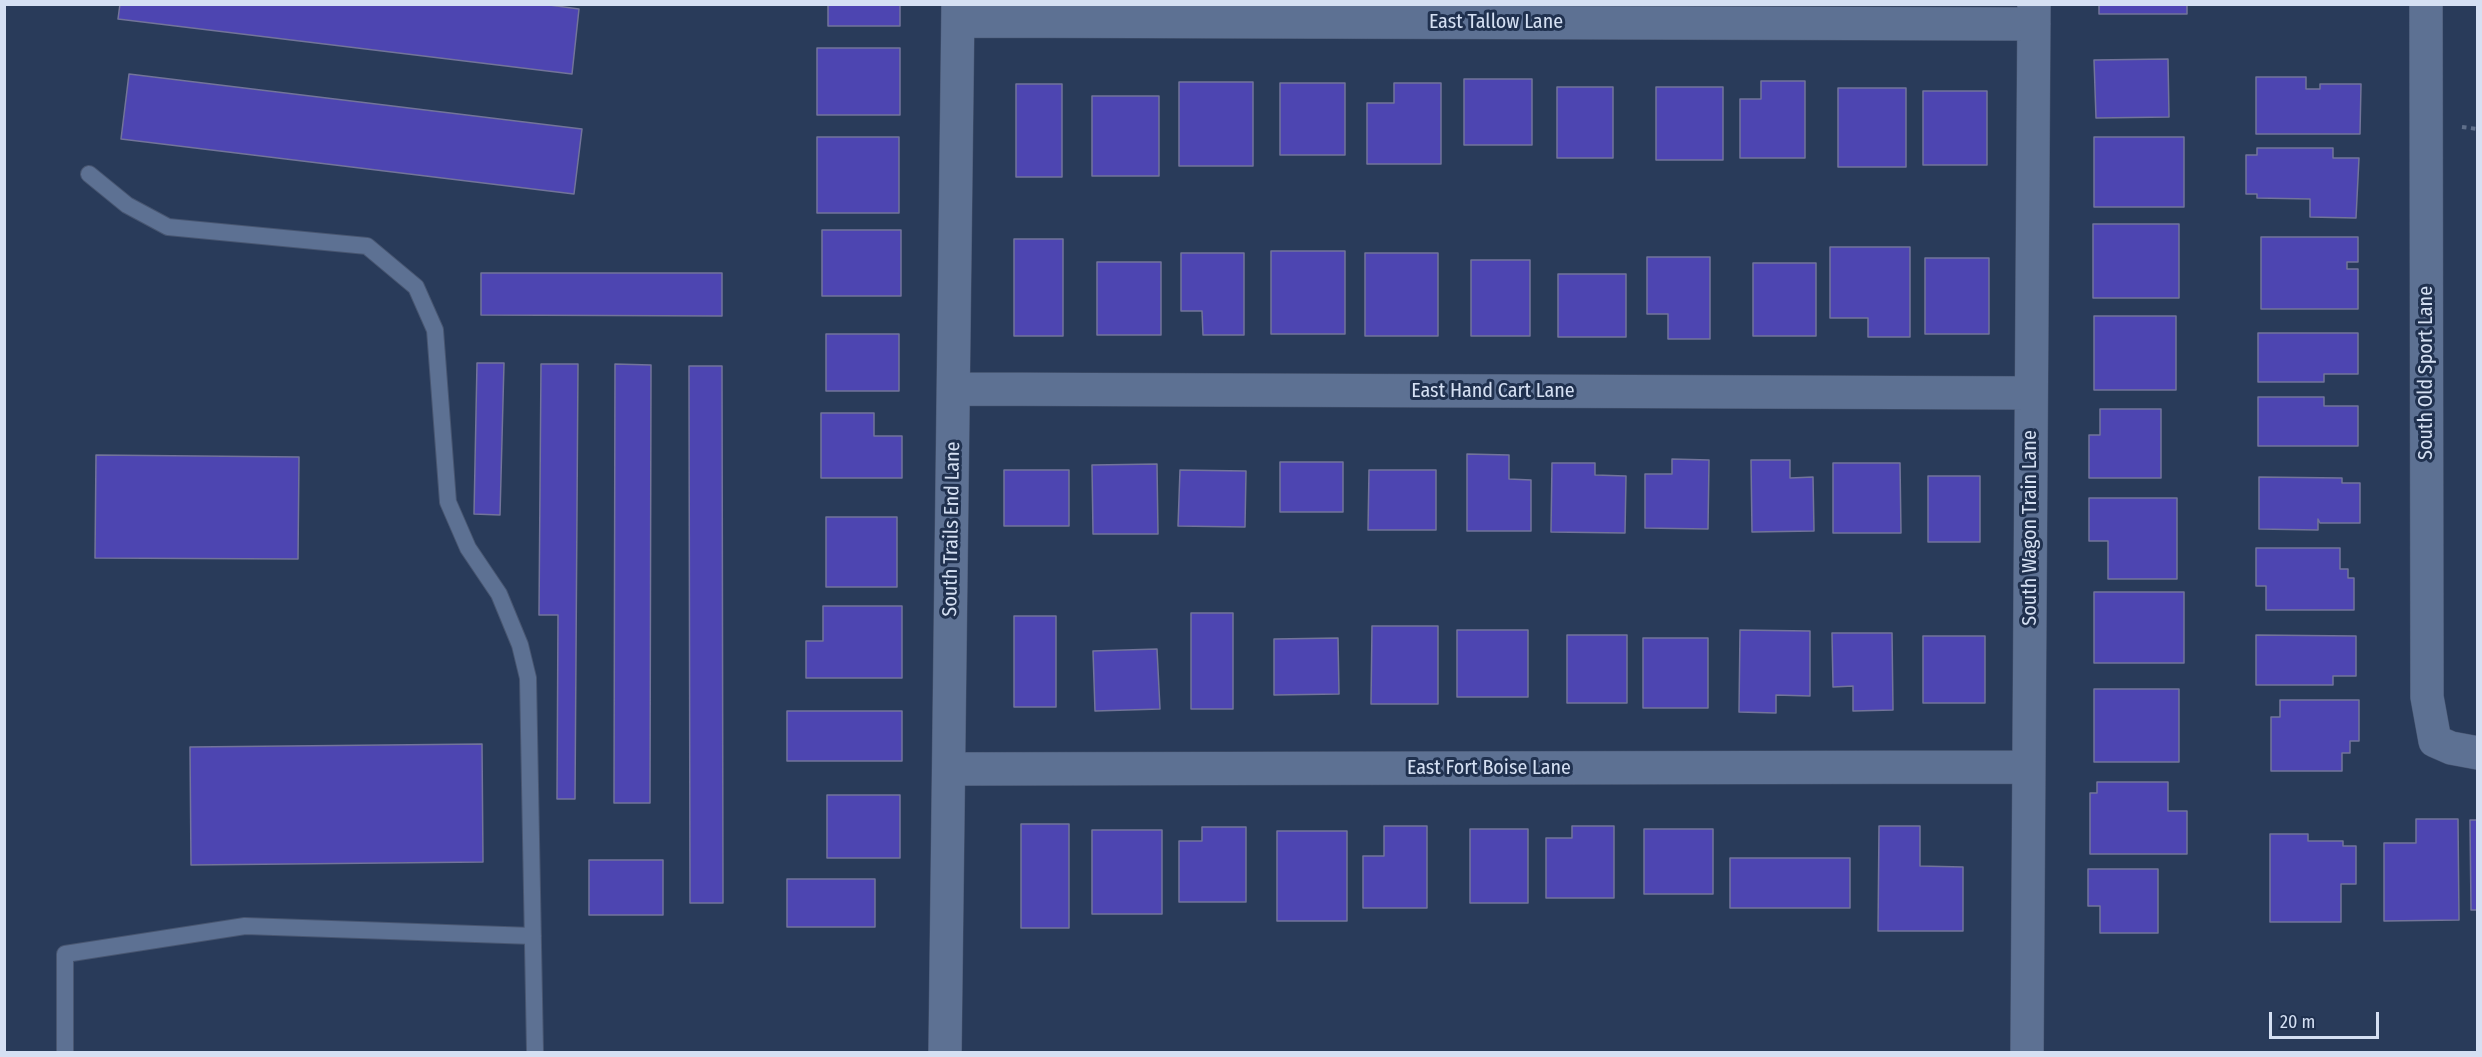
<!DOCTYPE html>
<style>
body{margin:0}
#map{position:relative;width:2482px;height:1057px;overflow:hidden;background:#293b5a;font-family:"Fira Sans Condensed",sans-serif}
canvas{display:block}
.frame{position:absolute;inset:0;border:6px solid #d5e0f3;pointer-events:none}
.scale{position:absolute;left:2269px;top:1012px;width:110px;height:27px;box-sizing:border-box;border:3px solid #d5e0f3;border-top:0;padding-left:8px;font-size:18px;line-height:21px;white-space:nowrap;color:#d5e0f3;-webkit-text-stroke:4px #20314f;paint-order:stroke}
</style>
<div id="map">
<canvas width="2482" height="1057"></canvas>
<div class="frame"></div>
<div class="scale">20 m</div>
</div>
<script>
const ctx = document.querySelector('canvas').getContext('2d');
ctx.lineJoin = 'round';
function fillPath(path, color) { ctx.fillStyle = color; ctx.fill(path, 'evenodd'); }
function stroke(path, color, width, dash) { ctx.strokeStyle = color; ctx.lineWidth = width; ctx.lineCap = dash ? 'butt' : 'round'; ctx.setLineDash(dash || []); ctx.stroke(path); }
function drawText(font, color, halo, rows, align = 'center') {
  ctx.font = font + ' "Fira Sans Condensed",sans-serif'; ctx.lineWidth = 6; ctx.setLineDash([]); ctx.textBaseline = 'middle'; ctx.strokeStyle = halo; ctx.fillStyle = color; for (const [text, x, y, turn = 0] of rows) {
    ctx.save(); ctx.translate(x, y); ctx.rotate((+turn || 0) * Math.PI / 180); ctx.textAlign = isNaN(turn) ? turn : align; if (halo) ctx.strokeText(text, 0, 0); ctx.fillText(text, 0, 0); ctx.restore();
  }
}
const building = new Path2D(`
 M120,4H542L579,9L572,74L118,19Z
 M828,4H900V26H828Z
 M2099,4H2187V14H2099Z
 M817,48H900V115H817Z
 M2168,59L2169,117L2096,118L2094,60Z
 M129,74L582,129L574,194L121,139Z
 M2256,77H2306V89H2320V84H2361L2360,134H2256Z
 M1464,79H1532V145H1464Z
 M1761,81H1805V158H1740V99H1761Z
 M1179,82H1253V166H1179Z
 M1280,83H1345V155H1280Z
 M1394,83H1441V164H1367V103H1394Z
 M1016,84H1062V177H1016Z
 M1557,87H1613V158H1557Z
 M1656,87H1723V160H1656Z
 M1838,88H1906V167H1838Z
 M1923,91H1987V165H1923Z
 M1092,96H1159V176H1092Z
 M817,137H899V213H817Z
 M2094,137H2184V207H2094Z
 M2257,148H2333V158H2359L2356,218L2310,217V199L2257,198V194H2246V155H2257Z
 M2093,224H2179V298H2093Z
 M822,230H901V296H822Z
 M2261,237H2358V262H2347V269H2358V309H2261Z
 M1014,239H1063V336H1014Z
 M1830,247H1910V337H1868V318H1830Z
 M1271,251H1345V334H1271Z
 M1181,253H1244V335H1203L1202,311H1181Z
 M1365,253H1438V336H1365Z
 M1647,257H1710V339H1668V314H1647Z
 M1925,258H1989V334H1925Z
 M1471,260H1530V336H1471Z
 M1097,262H1161V335H1097Z
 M1753,263H1816V336H1753Z
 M481,273H722V316L481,315Z
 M1558,274H1626V337H1558Z
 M2094,316H2176V390H2094Z
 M2258,333H2358V374H2324V382H2258Z
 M826,334H899V391H826Z
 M477,363H504L500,515L474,514Z
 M541,364H578L575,799H557L558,615H539Z
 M615,364L651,365L650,803H614Z
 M689,366H722L723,903H690Z
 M2258,397H2324V406H2358V446H2258Z
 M2100,409H2161V478H2089V435H2100Z
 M821,413H874V436H902V478H821Z
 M1467,454L1509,455V479L1531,480V531H1467Z
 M96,455L299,457L298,559L95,558Z
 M1672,459L1709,460L1708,529L1645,528V474H1672Z
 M1751,460H1790V478L1813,477L1814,531L1752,532Z
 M1280,462H1343V512H1280Z
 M1552,463H1595V475L1626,476L1625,533L1551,532Z
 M1833,463H1900L1901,533H1833Z
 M1157,464L1158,534H1093L1092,465Z
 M1004,470H1069V526H1004Z
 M1180,470L1246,471L1245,527L1178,526Z
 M1369,470H1436V530H1368Z
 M1928,476H1980V542H1928Z
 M2259,477L2342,478V483H2360V523H2320L2318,519V530L2259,529Z
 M2089,498H2177V579H2108V541H2089Z
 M826,517H897V587H826Z
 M2256,548H2340V569H2348V578H2354V610H2266V586H2256Z
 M2094,592H2184V663H2094Z
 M823,606H902V678H806V641H823Z
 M1191,613H1233V709H1191Z
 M1014,616H1056V707H1014Z
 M1372,626H1438V704H1371Z
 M1457,630H1528V697H1457Z
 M1740,630L1810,631V696L1776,695V713L1739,712Z
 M1832,633H1892L1893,710L1853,711V686L1833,687Z
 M1567,635H1627V703H1567Z
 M2256,635L2356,636V676H2333V685H2256Z
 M1923,636H1985V703H1923Z
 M1338,638L1339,694L1274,695V639Z
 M1643,638H1708V708H1643Z
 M1157,649L1160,709L1095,711L1093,651Z
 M2094,689H2179V762H2094Z
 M2280,700H2359V741H2350V753H2342V771H2271V717H2280Z
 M787,711H902V761H787Z
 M482,744L483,862L191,865L190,747Z
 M2097,782H2168V811H2187V854H2090V793H2097Z
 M827,795H900V858H827Z
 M2416,819H2458L2459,920L2384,921V843H2416Z
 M2470,820H2478V910H2471Z
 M1021,824H1069V928H1021Z
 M1384,826H1427V908H1363V856H1384Z
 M1572,826H1614V898H1546V838H1572Z
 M1879,826H1920V866L1963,867V931H1878Z
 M1202,827H1246V902H1179V841H1202Z
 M1470,829H1528V903H1470Z
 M1644,829H1713V894H1644Z
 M1092,830H1162V914H1092Z
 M1277,831H1347V921H1277Z
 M2270,834H2308V841H2343V846H2356V884H2341V922H2270Z
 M1730,858H1850V908H1730Z
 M589,860H663V915H589Z
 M2088,869H2158V933H2100V906H2088Z
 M787,879H875V927H787Z`);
fillPath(building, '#4d45b1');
stroke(building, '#72749a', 1.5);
const lane = new Path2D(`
 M89,174L127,205L168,227L367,246L416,287L435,330L448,502L468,548L499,594L520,645L528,678L535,1052
 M65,1052V954L245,926L533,936`);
const street = new Path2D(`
 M2426,4L2427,697L2435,741L2451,748L2478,753
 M958,21L2034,24
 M954,389L2031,393
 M949,769L2028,767
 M945,1052L958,4
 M2027,1052L2034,4`);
stroke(lane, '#485671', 18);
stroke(street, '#485671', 34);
stroke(new Path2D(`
 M2462,127L2478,129`), '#5f6f8a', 4, [4.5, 4.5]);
stroke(lane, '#5d7193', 16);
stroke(street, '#5d7193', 33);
drawText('20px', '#d5e0f3', '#20314f', [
 ["East Tallow Lane",1496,22],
 ["South Old Sport Lane",2426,373,-90],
 ["East Hand Cart Lane",1493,391],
 ["South Wagon Train Lane",2030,528,-90],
 ["South Trails End Lane",952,529,-89],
 ["East Fort Boise Lane",1489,768]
]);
</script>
